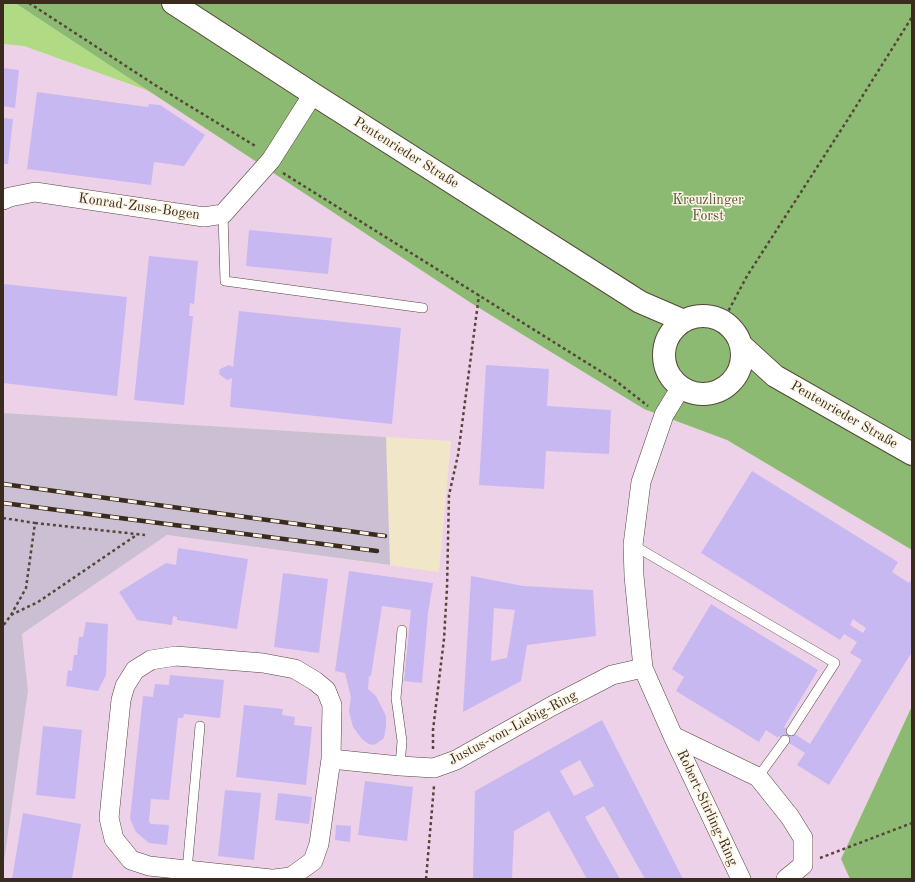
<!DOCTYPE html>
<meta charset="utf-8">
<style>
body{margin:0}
#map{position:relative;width:915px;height:882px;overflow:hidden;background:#f2e6c9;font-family:"Old Standard TT",serif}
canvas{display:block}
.frame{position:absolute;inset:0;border:4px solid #3b2a1e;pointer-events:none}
</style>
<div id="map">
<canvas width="915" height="882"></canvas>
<div class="frame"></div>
</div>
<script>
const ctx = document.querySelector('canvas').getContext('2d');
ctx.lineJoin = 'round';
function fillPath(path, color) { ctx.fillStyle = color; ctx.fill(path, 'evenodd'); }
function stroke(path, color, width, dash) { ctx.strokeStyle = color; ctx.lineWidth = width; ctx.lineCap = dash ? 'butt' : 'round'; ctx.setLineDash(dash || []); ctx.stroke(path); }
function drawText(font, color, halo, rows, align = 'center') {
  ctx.font = font + ' "Old Standard TT",serif'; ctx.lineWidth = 3; ctx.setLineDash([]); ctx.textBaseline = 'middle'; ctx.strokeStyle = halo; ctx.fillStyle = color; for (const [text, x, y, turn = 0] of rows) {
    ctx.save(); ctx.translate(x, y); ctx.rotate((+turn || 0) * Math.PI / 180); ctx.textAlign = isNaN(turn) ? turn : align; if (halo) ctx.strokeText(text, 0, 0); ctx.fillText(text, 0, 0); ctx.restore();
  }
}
fillPath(new Path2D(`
 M3,44L24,46L149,91L471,303L644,409L727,440L912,550V706L841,859L850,879H3V869L28,691L22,634L167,535L439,572L451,441L3,413Z`), '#ecd1e9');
fillPath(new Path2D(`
 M3,413L386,437L390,565L167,535L22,634L28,691L3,869Z`), '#cbbfd4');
fillPath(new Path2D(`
 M3,3H15L149,91L24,46L3,44Z`), '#b1da85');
fillPath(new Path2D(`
 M15,3H912V550L727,440L644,409L471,303Z
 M912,706V879H850L841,859Z`), '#8cba72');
fillPath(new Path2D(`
 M3,68L19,70L15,108L3,106Z
 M37,92L148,107L149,104L160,105L205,135L184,166L154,162L151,185L27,169Z
 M3,118L13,119L8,164H3Z
 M249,230L332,238L328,274L246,266Z
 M149,256L198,261L194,304L190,303L189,316H193L184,405L134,400Z
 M3,284L127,297L117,396L3,383Z
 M239,311L401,328L392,424L230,407L232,378L227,380L219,374L220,369L229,365L233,367Z
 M486,365L549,369L547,406L611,410L609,454L546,451L544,489L479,485Z
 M752,471L898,562L892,572L909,583L912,579V652L829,785L797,765L805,753L778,736V738L766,730L759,742L676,691L684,677L672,669L711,604L818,670L784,727L810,744L862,660L850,653L857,642L844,634L840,640L701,553ZM853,619L866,628L863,633L850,625Z
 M178,548L248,559L237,629L177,620V617L173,616L172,625L137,620L119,592L166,563L176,565Z
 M349,571L433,583L428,613L422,683L404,681L411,610L382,606L371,676H369L368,689L376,696L386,716V726L384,738L376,744L372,745L367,743L362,739L353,727L349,711L351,697L345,673L335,671Z
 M283,573L328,579L319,653L274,647Z
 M471,576L523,586L593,590L596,636L527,645L521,681L463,712ZM494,608L515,610L507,658L491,661Z
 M86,622L108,624L106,675L98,691L66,686L68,670L72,671L74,655H77L79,637H83Z
 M170,675L224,680L220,718L184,714L183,718H178L169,800L151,799L149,821L151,824L169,825L167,845L149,843L136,832L130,819L143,696L153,697L155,684L169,685Z
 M244,705L283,709L282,715L295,717L294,725L312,727L306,785L236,777Z
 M602,720L683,879H645L604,806L585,817L620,879H587L549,811L514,831L512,879H473L475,791ZM580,760L594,786L574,796L560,771Z
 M43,726L82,730L75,799L36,795Z
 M365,781L413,787L407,841L358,835Z
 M225,790L261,793L254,860L218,856Z
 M278,793L312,797L309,824L275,820Z
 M23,813L81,824L72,879H12Z
 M336,825L351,826L350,842L335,840Z`), '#c8b8f2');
const service = new Path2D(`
 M223,214L225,281L423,308
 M633,545L835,663L791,731
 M400,766L402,741L396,698L402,630
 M758,777L785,740
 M187,870L200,726`);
const minor = new Path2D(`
 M3,200L10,197L35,192L204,217L223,214L271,160L313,94
 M681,387L664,415L641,482L633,545L634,576L643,668L673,736L741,879
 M673,736L758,777L790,817L803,838V865L786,879
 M331,759L400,766L434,768L456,760L552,706L612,675L643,668
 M271,879L149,866L131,860L114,839L109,818L121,700L125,686L135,670L151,660L176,656L263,663L295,669L315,681L326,690L332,705L331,759L319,844L313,861L291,877L274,879`);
const tertiary = new Path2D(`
 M173,3L313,94L640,302L684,321
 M664 355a39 39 0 1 1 78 0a39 39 0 1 1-78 0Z
 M741,345L775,376L912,454`);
stroke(service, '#564638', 10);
stroke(minor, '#564638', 20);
stroke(tertiary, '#564638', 24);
stroke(new Path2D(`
 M29,3L155,85L257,147
 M283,173L616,381L648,406
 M723,321L747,276L850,116L912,17
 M3,518L35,523L26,588L11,615L3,626
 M35,523L145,535
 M11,615L38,602L138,534
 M433,749V730L444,639L447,588L449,495L458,455L479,295
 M820,858L912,823
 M426,879L434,786`), '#564638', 2.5, [3, 3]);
stroke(service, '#fff', 9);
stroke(minor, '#fff', 19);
stroke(tertiary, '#fff', 22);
const rail = new Path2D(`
 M3,484L385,536
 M3,503L377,551`);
stroke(rail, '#3b2a1e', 4.5);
stroke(rail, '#fcf5e5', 3, [9]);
drawText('14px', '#3b2a1e', '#fcf5e5', [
 ["Pentenrieder Straße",406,153,32],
 ["Konrad-Zuse-Bogen",139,207,8],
 ["Pentenrieder Straße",844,415,30],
 ["Justus-von-Liebig-Ring",513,728,-28],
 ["Robert-Stirling-Ring",707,808,65]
]);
drawText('14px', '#585638', '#fcf5e5', [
 ["Kreuzlinger",708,200],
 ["Forst",708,216]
]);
</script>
